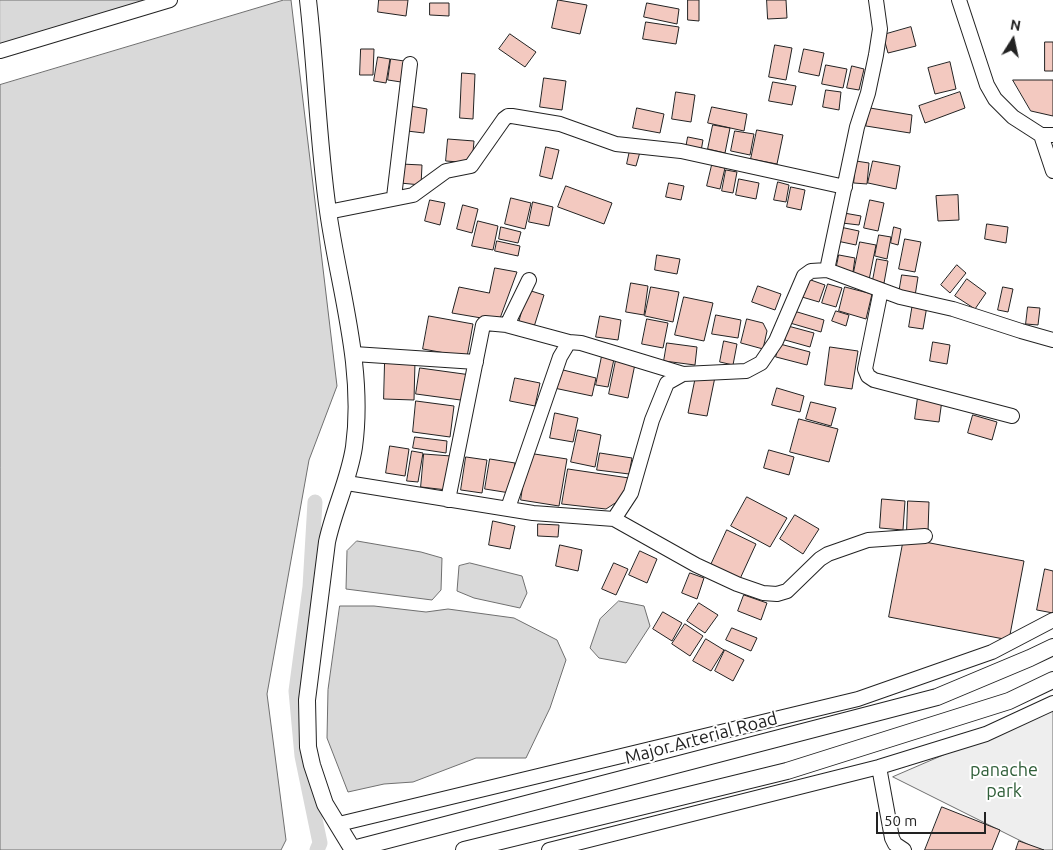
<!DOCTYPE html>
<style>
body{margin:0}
#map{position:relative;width:1053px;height:850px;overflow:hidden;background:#fff;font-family:Ubuntu,sans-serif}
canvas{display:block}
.north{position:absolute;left:988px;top:15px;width:50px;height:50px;-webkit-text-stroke:4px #fff;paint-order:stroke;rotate:10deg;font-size:14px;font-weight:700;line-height:20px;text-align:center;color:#222}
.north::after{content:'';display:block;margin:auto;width:18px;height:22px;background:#222;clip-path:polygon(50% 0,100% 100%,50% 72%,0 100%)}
.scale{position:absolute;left:876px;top:812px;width:110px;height:22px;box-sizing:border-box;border:2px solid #222;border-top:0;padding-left:6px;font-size:15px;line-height:18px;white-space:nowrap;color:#222;-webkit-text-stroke:4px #fff;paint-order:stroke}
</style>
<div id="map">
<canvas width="1053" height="850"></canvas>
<div class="north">N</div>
<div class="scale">50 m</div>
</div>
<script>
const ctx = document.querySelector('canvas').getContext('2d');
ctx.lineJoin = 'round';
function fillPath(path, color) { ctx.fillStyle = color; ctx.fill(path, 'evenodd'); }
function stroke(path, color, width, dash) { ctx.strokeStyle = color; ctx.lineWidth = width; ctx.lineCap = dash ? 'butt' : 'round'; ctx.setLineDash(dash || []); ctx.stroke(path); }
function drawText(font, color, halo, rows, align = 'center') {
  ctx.font = font + ' Ubuntu,sans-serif'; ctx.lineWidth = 4; ctx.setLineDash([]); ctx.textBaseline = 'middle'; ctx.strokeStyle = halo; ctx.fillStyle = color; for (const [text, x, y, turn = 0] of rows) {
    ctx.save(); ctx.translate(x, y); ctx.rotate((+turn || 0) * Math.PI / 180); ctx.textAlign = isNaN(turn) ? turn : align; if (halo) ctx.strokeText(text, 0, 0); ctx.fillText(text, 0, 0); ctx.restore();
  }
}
const green = new Path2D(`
 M1053,708V850H1039L893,777Z`);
fillPath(green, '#eee');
stroke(green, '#6f6f6f', 1);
const water = new Path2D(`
 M0,0H153L0,47Z
 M284,0H291L337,386L309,460L267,694L286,840L281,850H0V85Z
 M357,541L421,552L442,558L441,590L432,600L346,589L347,551Z
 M470,563L522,576L527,593L520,608L474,598L457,591L459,566Z
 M619,601L644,606L650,626L626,663L599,658L590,648L600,619Z
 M340,606H374L426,612L448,609L514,618L557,640L566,660L550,708L526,758H476L413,782L384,784L348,792L327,738L328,690Z`);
fillPath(water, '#d9d9d9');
stroke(water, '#6f6f6f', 1);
stroke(new Path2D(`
 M315,502L310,587L296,691L302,756L320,843L317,850`), '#d9d9d9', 15);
const building = new Path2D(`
 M379,0H408L406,16L378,12Z
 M558,0L587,5L580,34L552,28Z
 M688,0H699V21L688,20Z
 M767,0H786L787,18L768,19Z
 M430,3H449V16L430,15Z
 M647,3L679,9L677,24L644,17Z
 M646,22L679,27L676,44L643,39Z
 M911,27L916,46L888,53L883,35Z
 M510,34L536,52L525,67L499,49Z
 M1045,42H1053V71H1045Z
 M775,45L792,48L786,80L769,77Z
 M361,49H374L373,75H360Z
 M804,49L824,53L819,76L799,72Z
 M378,57L390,59L386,83L374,81Z
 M391,59L404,61L401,82L388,80Z
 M950,62L956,89L935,94L928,68Z
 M826,65L847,69L843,88L822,84Z
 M852,66L864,69L859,90L847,88Z
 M462,73L475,74L473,119L460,118Z
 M544,78L566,81L562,110L540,107Z
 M1013,80H1053V116L1031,111Z
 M773,82L796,86L792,105L769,101Z
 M826,90L841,92L839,110L823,107Z
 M676,92L695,95L691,122L672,119Z
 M960,92L965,108L925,123L919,106Z
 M410,106L427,109L424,133L407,131Z
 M712,107L747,114L744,131L708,123Z
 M637,108L664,114L660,133L633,128Z
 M870,108L912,115L910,133L866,126Z
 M713,125L730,128L725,153L708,149Z
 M757,130L783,135L777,164L751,159Z
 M735,131L754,134L750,155L731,151Z
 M688,137L703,140L701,151L686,148Z
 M448,139L474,141L472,163L446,161Z
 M546,147L559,150L552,179L540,176Z
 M630,150L640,152L636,166L627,164Z
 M856,161L869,163L867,184L854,183Z
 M873,161L900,166L896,189L868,183Z
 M401,164L422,165L421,185L400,183Z
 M712,165L725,168L720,189L707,186Z
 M726,170L737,172L733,193L722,191Z
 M739,179L759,183L756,199L736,195Z
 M778,182L789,185L786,202L774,200Z
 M669,183L684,186L681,200L666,197Z
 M566,186L612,203L604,224L558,207Z
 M791,187L805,190L801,210L787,207Z
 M958,195L959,220L938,221L936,196Z
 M511,198L531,203L525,229L505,224Z
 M430,200L445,203L440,225L425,221Z
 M870,200L884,203L878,231L864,228Z
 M533,202L553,207L549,226L529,222Z
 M463,205L478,209L472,233L457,229Z
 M844,213L861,216L859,225L842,223Z
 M478,221L498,226L493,250L472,246Z
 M987,224L1008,227L1006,243L985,239Z
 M501,227L521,232L518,243L499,239Z
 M840,227L859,231L856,245L837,241Z
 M894,227L901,229L898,245L891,243Z
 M879,235L891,237L887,259L875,256Z
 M905,239L921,242L915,272L899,269Z
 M497,241L520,246L518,256L495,251Z
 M860,242L876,245L869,280L853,277Z
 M657,255L680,259L677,274L655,270Z
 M839,255L855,258L853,272L836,270Z
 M877,259L888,261L884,283L873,280Z
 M957,265L966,273L950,293L941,285Z
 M495,268L517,272L499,321L452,313L459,287L489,293Z
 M902,275L918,277L915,296L899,293Z
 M808,279L825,285L819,302L802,297Z
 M967,279L986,293L975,309L955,296Z
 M631,283L648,286L644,315L626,312Z
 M828,284L842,288L836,307L822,303Z
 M758,286L781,294L775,310L752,302Z
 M651,287L679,292L673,322L645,316Z
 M845,287L872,294L866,319L839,311Z
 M1003,287L1013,289L1008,312L998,310Z
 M528,290L544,295L533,330L518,326Z
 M684,297L713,303L704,341L675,335Z
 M913,303L927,306L923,329L909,327Z
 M1028,307L1040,308L1038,325L1026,324Z
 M794,311L824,320L821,332L790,323Z
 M836,311L849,315L846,326L832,321Z
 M716,315L741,320L738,338L712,334Z
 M429,316L473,324L467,357L423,349Z
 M600,316L621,320L618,340L596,337Z
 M647,319L668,323L663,348L642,344Z
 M747,319L763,323L767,331L763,349L741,343Z
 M788,326L814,333L810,347L785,340Z
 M724,341L737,344L733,365L720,362Z
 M933,342L950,345L947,364L930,361Z
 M667,343L697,347L695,365L664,361Z
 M780,344L810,352L807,365L776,357Z
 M830,347L858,351L852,389L825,385Z
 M602,356L614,359L608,387L596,385Z
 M616,360L635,364L628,398L609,394Z
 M385,361L415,362L414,400L384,399Z
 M420,368L471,375L468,401L416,394Z
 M559,369L596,378L592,396L554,388Z
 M715,377L707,416L688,413L695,379Z
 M515,378L540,383L535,406L510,401Z
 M777,388L804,396L800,412L772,405Z
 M918,397L942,400L939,422L915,419Z
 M416,401L454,406L450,437L413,432Z
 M811,402L836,408L831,426L806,419Z
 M555,413L578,418L573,442L550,438Z
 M973,415L997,422L992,440L968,433Z
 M799,419L838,429L829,462L790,452Z
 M578,430L601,435L595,467L571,462Z
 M415,437L447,441L446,453L413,448Z
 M390,446L409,449L405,476L386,473Z
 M769,450L794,457L789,475L764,468Z
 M412,451L423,453L418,482L407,481Z
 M528,453L567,459L559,506L521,500Z
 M600,453L632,458L629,474L597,470Z
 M424,454L451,456L447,490L421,487Z
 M466,457L487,460L482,493L461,490Z
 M490,459L515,463L510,493L485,489Z
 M568,469L629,478L626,496L606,509L562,504Z
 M747,497L787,518L770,547L731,526Z
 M882,499L905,501L903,530L880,528Z
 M908,501L929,502L928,532L907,531Z
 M795,515L819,529L803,554L780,539Z
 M493,521L515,526L510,549L489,545Z
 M538,524L559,525L558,537L538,536Z
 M727,530L756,544L739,581L710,567Z
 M904,538L1024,561L1009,640L889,617Z
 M560,545L582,550L578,571L556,566Z
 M640,551L657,559L647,583L629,575Z
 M614,563L628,569L616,595L602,589Z
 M1045,569L1053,571V613L1037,610Z
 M690,573L704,578L697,599L682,593Z
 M744,595L767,603L761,620L738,611Z
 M699,603L718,615L705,633L687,621Z
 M663,612L682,623L672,641L653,629Z
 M685,624L703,636L690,656L672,644Z
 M732,628L757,638L751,651L726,640Z
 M706,639L724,650L711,671L693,661Z
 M725,650L744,660L733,681L715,671Z
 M942,807L1000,830L992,850H925Z
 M1019,841L1044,850H1016Z`);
fillPath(building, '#f3c9c0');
stroke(building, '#222', 1);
const minor = new Path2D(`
 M959,0L987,85L995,99L1013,117L1041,135H1053
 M0,51L170,0
 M1041,135L1053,171
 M394,197L410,64
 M328,212L413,195L446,171L471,166L504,119L508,116H512L560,124L616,144L681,151L845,187
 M827,270L900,297L953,309L1021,331L1053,340
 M881,290L865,369L868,376L874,380L1012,416
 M506,325L569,342
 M354,354L476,362
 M347,483L533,513L614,519L631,493L652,420L667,383L683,374L746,371L761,363L776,341L804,276L811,271L827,270L857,127L868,93L876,55L880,29L876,0
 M448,500L483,325L485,323L507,325L529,280
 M508,508L560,357L569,342L581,343L683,374
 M614,519L696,565L737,584L763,593L777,594L787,591L820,559L828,554L868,540L925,536
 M879,767L892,838L895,844L904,850
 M339,824L858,699L992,652L1053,620
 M549,850L879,767L986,734L1053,703`);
const tertiary = new Path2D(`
 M308,0C316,70 318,141 328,211C339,289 365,367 354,447C349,480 334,509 327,542L307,700L308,747L312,765L325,804L353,850
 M353,849L937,697L1030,658L1053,647
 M464,850L787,771L1009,701L1053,680`);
stroke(minor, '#222', 16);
stroke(tertiary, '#222', 18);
stroke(minor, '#fff', 14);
stroke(tertiary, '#fff', 16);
drawText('18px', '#222', '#fff', [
 ["Major Arterial Road",701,738,-15]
]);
drawText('18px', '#2f5e38', '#fff', [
 ["panache",1004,770],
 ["park",1004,791]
]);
</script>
